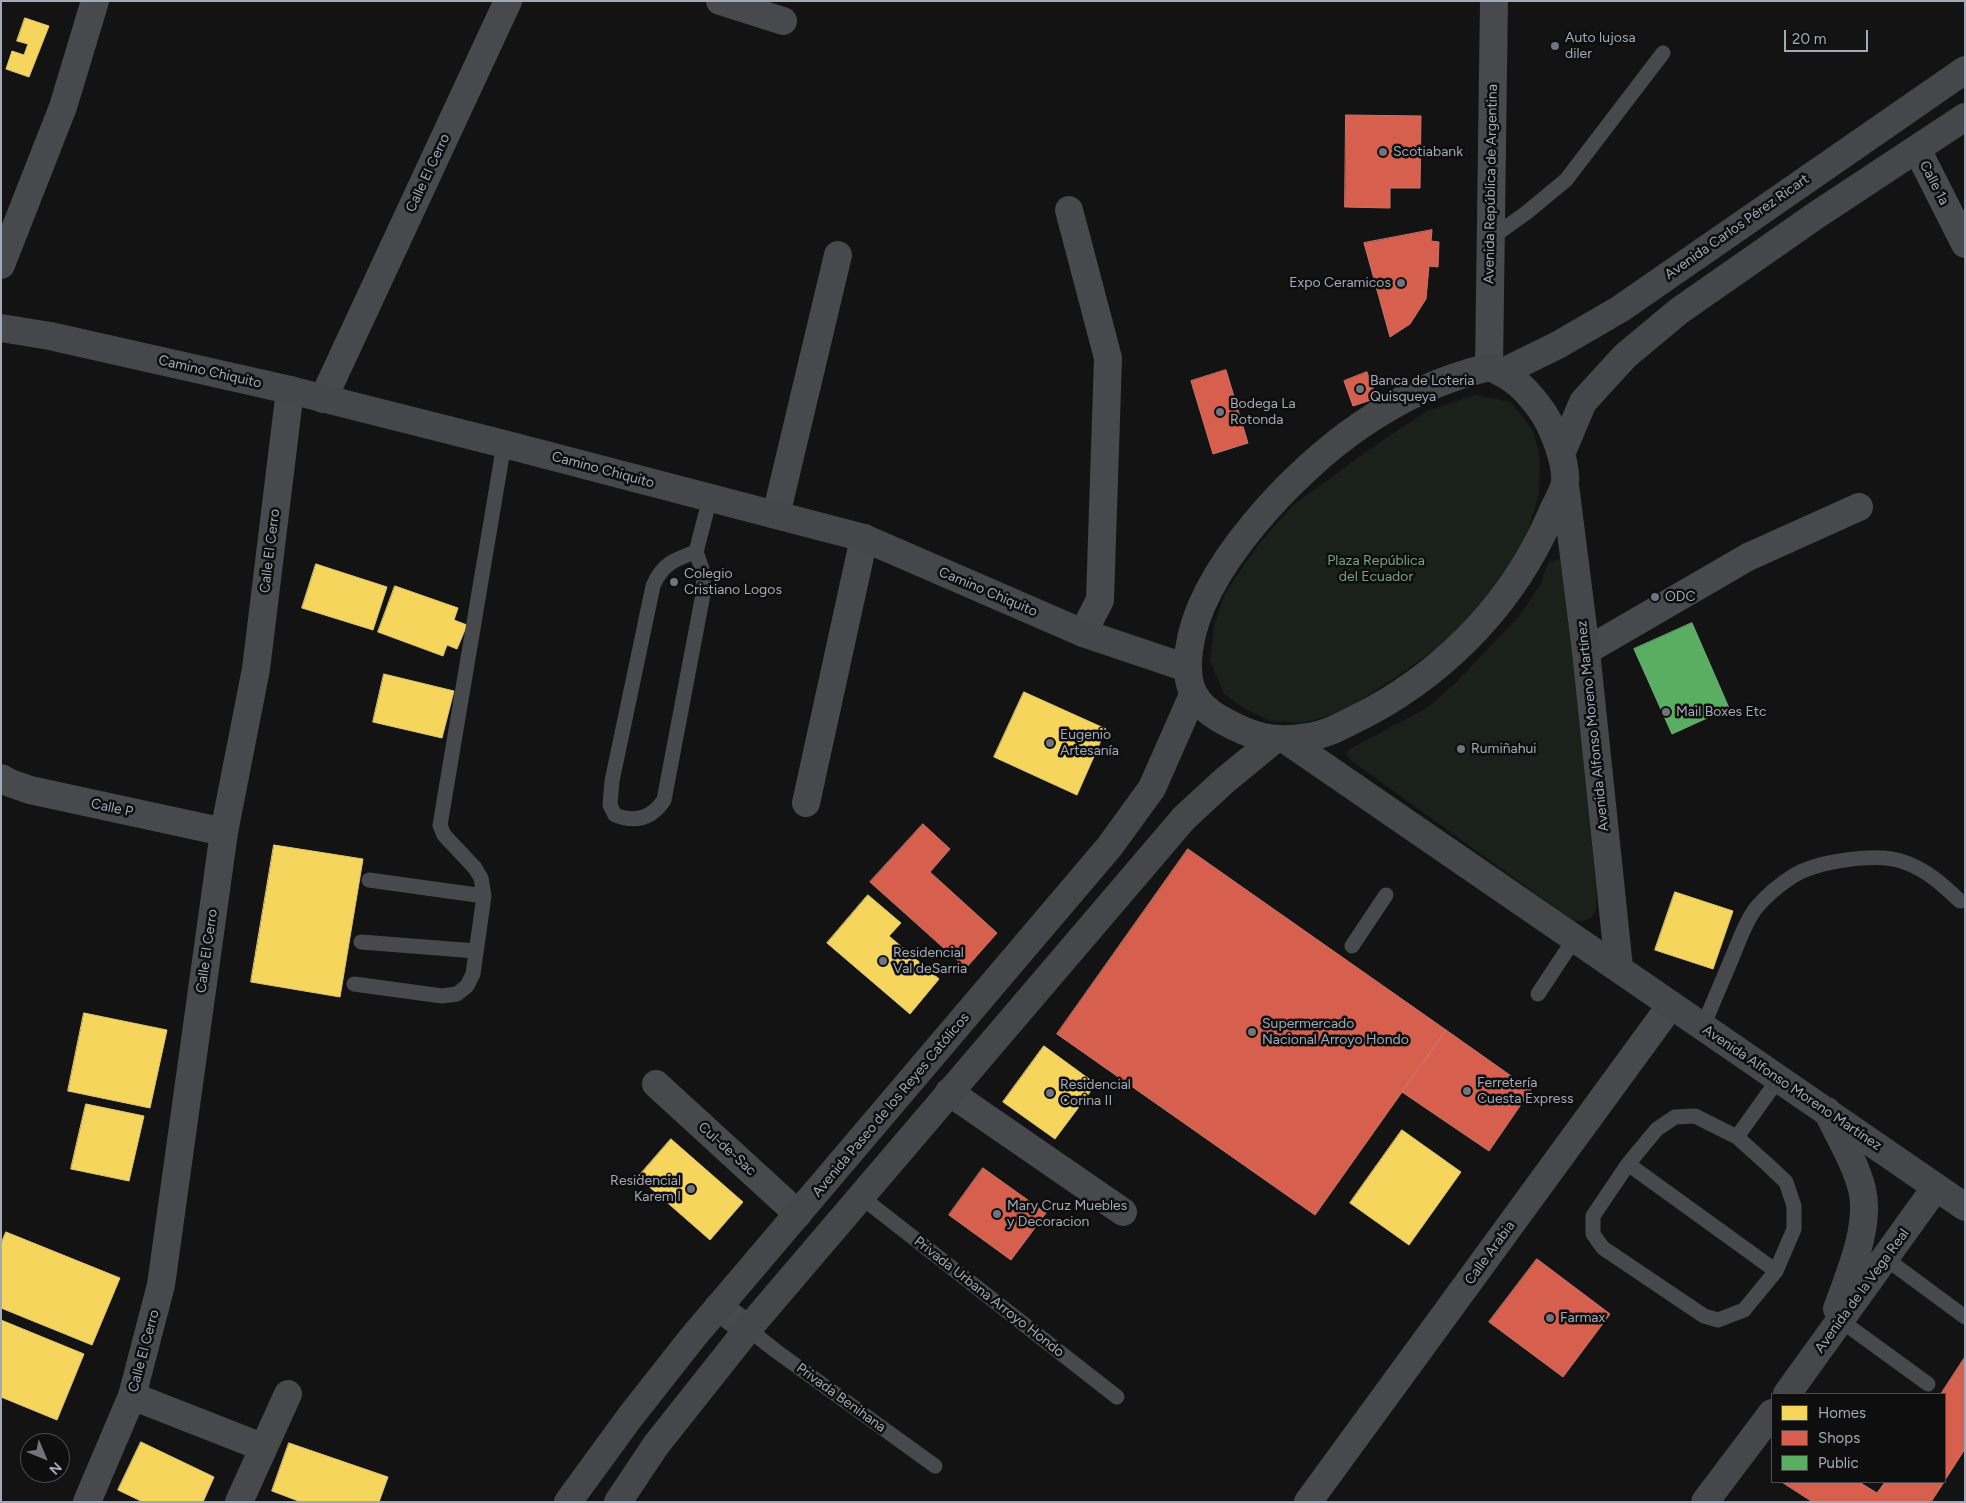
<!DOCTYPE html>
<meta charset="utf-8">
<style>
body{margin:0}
#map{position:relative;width:1966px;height:1503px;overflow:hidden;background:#131313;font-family:Figtree,sans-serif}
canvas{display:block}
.frame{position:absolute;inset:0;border:2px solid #a3a9b6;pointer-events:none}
.legend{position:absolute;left:1771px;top:1393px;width:175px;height:90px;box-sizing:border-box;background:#0e0e0f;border:1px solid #4a4c52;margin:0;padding:6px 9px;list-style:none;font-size:15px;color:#a3a9b6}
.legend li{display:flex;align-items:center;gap:10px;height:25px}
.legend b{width:25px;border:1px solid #4a4c52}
.north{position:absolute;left:20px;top:1433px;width:50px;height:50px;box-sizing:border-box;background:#0e0e0f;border:1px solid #4a4c52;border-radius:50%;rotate:135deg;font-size:14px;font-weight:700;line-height:20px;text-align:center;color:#a3a9b6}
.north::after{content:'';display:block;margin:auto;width:18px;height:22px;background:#71747d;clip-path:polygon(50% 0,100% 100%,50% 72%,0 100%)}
.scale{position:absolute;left:1784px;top:30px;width:84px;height:22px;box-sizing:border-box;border:2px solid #a3a9b6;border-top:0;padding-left:6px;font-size:15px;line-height:18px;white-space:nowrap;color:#a3a9b6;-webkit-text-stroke:4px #0e0e0f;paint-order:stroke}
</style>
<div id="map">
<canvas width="1966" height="1503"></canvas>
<div class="frame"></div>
<ul class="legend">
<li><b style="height:14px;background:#f6d55c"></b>Homes</li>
<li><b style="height:14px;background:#d6604d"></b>Shops</li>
<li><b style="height:14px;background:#5aae61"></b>Public</li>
</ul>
<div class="north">N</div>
<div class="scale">20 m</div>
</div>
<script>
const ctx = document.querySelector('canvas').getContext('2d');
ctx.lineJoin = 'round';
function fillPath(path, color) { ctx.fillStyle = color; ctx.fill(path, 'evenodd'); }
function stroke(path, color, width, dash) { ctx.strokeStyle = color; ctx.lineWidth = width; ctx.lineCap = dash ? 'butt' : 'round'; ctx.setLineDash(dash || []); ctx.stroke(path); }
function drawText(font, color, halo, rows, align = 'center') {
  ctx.font = font + ' Figtree,sans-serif'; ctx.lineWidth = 5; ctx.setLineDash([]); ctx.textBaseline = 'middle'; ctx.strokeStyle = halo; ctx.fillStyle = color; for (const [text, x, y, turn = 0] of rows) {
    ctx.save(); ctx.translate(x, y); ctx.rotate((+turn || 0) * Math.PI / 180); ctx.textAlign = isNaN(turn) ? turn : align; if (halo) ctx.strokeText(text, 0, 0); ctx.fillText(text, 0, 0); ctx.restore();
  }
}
fillPath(new Path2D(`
 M1475,395L1511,402L1533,431L1540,457L1539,494L1523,547L1486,598L1446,642L1399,675L1344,711L1304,723L1270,721L1245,709L1224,694L1210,661L1214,626L1225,593L1258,545L1293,505L1387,437L1429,410Z
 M1558,559L1564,562L1596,887C1597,906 1600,923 1574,921L1353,762L1346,755L1348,750L1430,706L1459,679L1521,614L1540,585L1548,563Z`), '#19211a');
const homes = new Path2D(`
 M25,18L49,26L29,77L6,69L12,51L24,55L28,44L17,41Z
 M316,564L387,587L373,630L302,608Z
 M395,586L458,608L454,620L467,625L457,649L447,645L443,656L378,632Z
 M384,674L454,691L442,738L373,722Z
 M1024,692L1106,729L1077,795L994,757Z
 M274,845L363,859L340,997L251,982Z
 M1675,892L1733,911L1713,969L1655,950Z
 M868,895L901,923L889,936L939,979L910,1014L827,943Z
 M84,1013L167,1030L150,1108L68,1091Z
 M1044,1046L1096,1084L1055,1139L1003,1102Z
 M86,1104L144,1116L129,1181L71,1169Z
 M1402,1130L1461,1172L1409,1245L1350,1203Z
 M671,1139L743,1202L710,1240L638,1177Z
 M6,1232L120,1278L92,1345L1,1308V1244Z
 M1,1320L84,1354L57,1420L1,1397Z
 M141,1442L214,1477L203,1502H143L118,1490Z
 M289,1443L388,1477L379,1502H301L272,1491Z`);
fillPath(homes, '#f6d55c');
stroke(homes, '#ddc877', 1);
const shops = new Path2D(`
 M1346,115L1421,116L1420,188H1390V208L1345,207Z
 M1432,230L1431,241L1439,242L1438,267L1429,266L1426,299L1410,324L1390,337L1364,243Z
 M1226,370L1248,443L1213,454L1191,381Z
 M1367,372L1377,398L1353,406L1344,381Z
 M923,824L950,849L930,872L997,933L966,968L870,882Z
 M1188,849L1446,1030L1315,1215L1057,1034Z
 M1446,1030L1531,1090L1489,1151L1402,1092Z
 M983,1168L1046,1213L1011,1260L949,1215Z
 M1537,1259L1610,1314L1563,1377L1489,1322Z
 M1965,1357V1449L1945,1480V1394H1941Z
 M1782,1482H1859L1877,1493L1885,1482H1944L1931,1502H1813Z`);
fillPath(shops, '#d6604d');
stroke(shops, '#c7766c', 1);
const public = new Path2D(`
 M1692,623L1729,708L1672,734L1634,649Z`);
fillPath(public, '#5aae61');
stroke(public, '#70ac7a', 1);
stroke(new Path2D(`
 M1491,238L1526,213L1566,180L1663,53
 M696,552C675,559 662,564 653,586L612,781L610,805L615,815C636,823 652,818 664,800L704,589L703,572L696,552L710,498
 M369,880L484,896
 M361,942L476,951
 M1352,946L1386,895
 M354,984L442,996L457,994L467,986L473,974L484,896L481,878L475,868L444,835L440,825L504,444
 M1538,994L1575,938
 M1703,1027C1713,1002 1724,977 1734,953C1740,938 1746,921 1756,908C1766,896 1779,885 1793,876C1817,861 1878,852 1904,862C1927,870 1943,885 1960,901
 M1695,1116L1737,1137L1767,1164L1786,1182L1794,1206V1229L1776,1271L1744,1310L1718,1320L1704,1316L1603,1248L1593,1234V1216L1628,1164L1657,1129L1675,1117Z
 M1737,1137L1779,1078
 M1628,1164L1776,1271
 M860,1196L1117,1397
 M1885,1258L1965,1317
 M1840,1320L1928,1384
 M748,1329L776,1351L935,1466`), '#47494c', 15);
stroke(new Path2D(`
 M720,1L783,21
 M1917,149L1965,244
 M1069,210L1108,358L1100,600L1083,633
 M1,265L63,107L95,1
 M1489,367L1494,1
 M323,399L508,1
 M776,515L838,255
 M1586,651L1748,557L1859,507
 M1,778L10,783L30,790L224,832
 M806,803L864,538
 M656,1084L798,1214
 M949,1092L1123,1212
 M718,1307L748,1329
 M132,1396L262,1447
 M87,1502L132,1396L161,1285L224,832L256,669L290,390
 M239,1502L288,1394
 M1308,1502L1671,1005`), '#47494c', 28);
stroke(new Path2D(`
 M1,328L50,336L290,390L504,444L864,538L1083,633L1187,668
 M1489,367C1514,376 1529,392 1544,414C1554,430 1567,464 1565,483C1563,493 1555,505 1551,515C1515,599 1451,667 1371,711C1351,721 1330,734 1308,737C1274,743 1252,737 1222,720C1191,703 1185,683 1189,650C1199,569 1296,469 1361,425C1402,397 1441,379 1489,367Z
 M1503,372L1558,345L1620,309L1965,70
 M1561,454L1583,402L1625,356L1679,311L1815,216L1965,117
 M1565,485L1586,651L1619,968
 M1286,740L1965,1207
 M1827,1111C1839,1136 1855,1162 1862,1189C1871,1226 1849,1275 1837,1309
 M1787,1394L1936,1187
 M568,1502L630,1417L693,1337L1110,846L1152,788L1193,695
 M618,1502L656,1445L748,1329L1184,818L1224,781L1274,740
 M1705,1502L1772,1413`), '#46474b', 28);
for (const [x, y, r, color] of [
 [1555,46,5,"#71747d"],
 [1383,152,5,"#71747d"],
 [1401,283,5,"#71747d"],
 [1360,389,5,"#71747d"],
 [1220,412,5,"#71747d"],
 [674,582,5,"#71747d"],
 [1655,597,5,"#71747d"],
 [1666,712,5,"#71747d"],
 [1050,743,5,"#71747d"],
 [1461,749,5,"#71747d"],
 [883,961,5,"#71747d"],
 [1252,1032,5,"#71747d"],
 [1467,1091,5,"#71747d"],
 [1050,1093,5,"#71747d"],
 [691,1189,5,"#71747d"],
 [997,1214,5,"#71747d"],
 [1550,1318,5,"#71747d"]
]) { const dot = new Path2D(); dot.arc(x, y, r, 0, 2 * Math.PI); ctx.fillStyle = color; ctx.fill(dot); stroke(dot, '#0e0e0f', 2); }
drawText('14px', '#a3a9b6', '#0e0e0f', [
 ["Auto lujosa",1565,38],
 ["diler",1565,54],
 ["Scotiabank",1393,152],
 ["Expo Ceramicos",1391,283,"right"],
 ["Banca de Loteria",1370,381],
 ["Quisqueya",1370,397],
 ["Bodega La",1230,404],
 ["Rotonda",1230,420],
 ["Colegio",684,574],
 ["Cristiano Logos",684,590],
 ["ODC",1665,597],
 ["Mail Boxes Etc",1676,712],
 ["Eugenio",1060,735],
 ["Artesanía",1060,751],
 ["Rumiñahui",1471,749],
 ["Residencial",893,953],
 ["Val deSarria",893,969],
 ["Supermercado",1262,1024],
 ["Nacional Arroyo Hondo",1262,1040],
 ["Ferretería",1477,1083],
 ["Cuesta Express",1477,1099],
 ["Residencial",1060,1085],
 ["Corina II",1060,1101],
 ["Residencial",681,1181,"right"],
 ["Karem I",681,1197,"right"],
 ["Mary Cruz Muebles",1007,1206],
 ["y Decoracion",1007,1222],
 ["Farmax",1560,1318]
], 'left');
drawText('14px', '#a3a9b6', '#0e0e0f', [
 ["Calle El Cerro",428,173,-65],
 ["Calle 1a",1934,183,63],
 ["Avenida República de Argentina",1491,184,-89],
 ["Avenida Carlos Pérez Ricart",1737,227,-35],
 ["Camino Chiquito",210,372,13],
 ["Camino Chiquito",603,470,15],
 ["Calle El Cerro",270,551,-83],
 ["Camino Chiquito",988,592,23],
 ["Avenida Alfonso Moreno Martínez",1593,726,-96],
 ["Calle P",112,808,12],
 ["Calle El Cerro",207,951,-82],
 ["Avenida Alfonso Moreno Martínez",1792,1088,34],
 ["Avenida Paseo de los Reyes Católicos",891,1105,-50],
 ["Cul-de-Sac",727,1149,42],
 ["Calle Arabia",1490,1253,-54],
 ["Avenida de la Vega Real",1862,1291,-54],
 ["Privada Urbana Arroyo Hondo",989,1297,38],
 ["Calle El Cerro",144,1351,-75],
 ["Privada Benihana",841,1398,36]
]);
drawText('14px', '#78a379', '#0e0e0f', [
 ["Plaza República",1376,561],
 ["del Ecuador",1376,577]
]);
</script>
